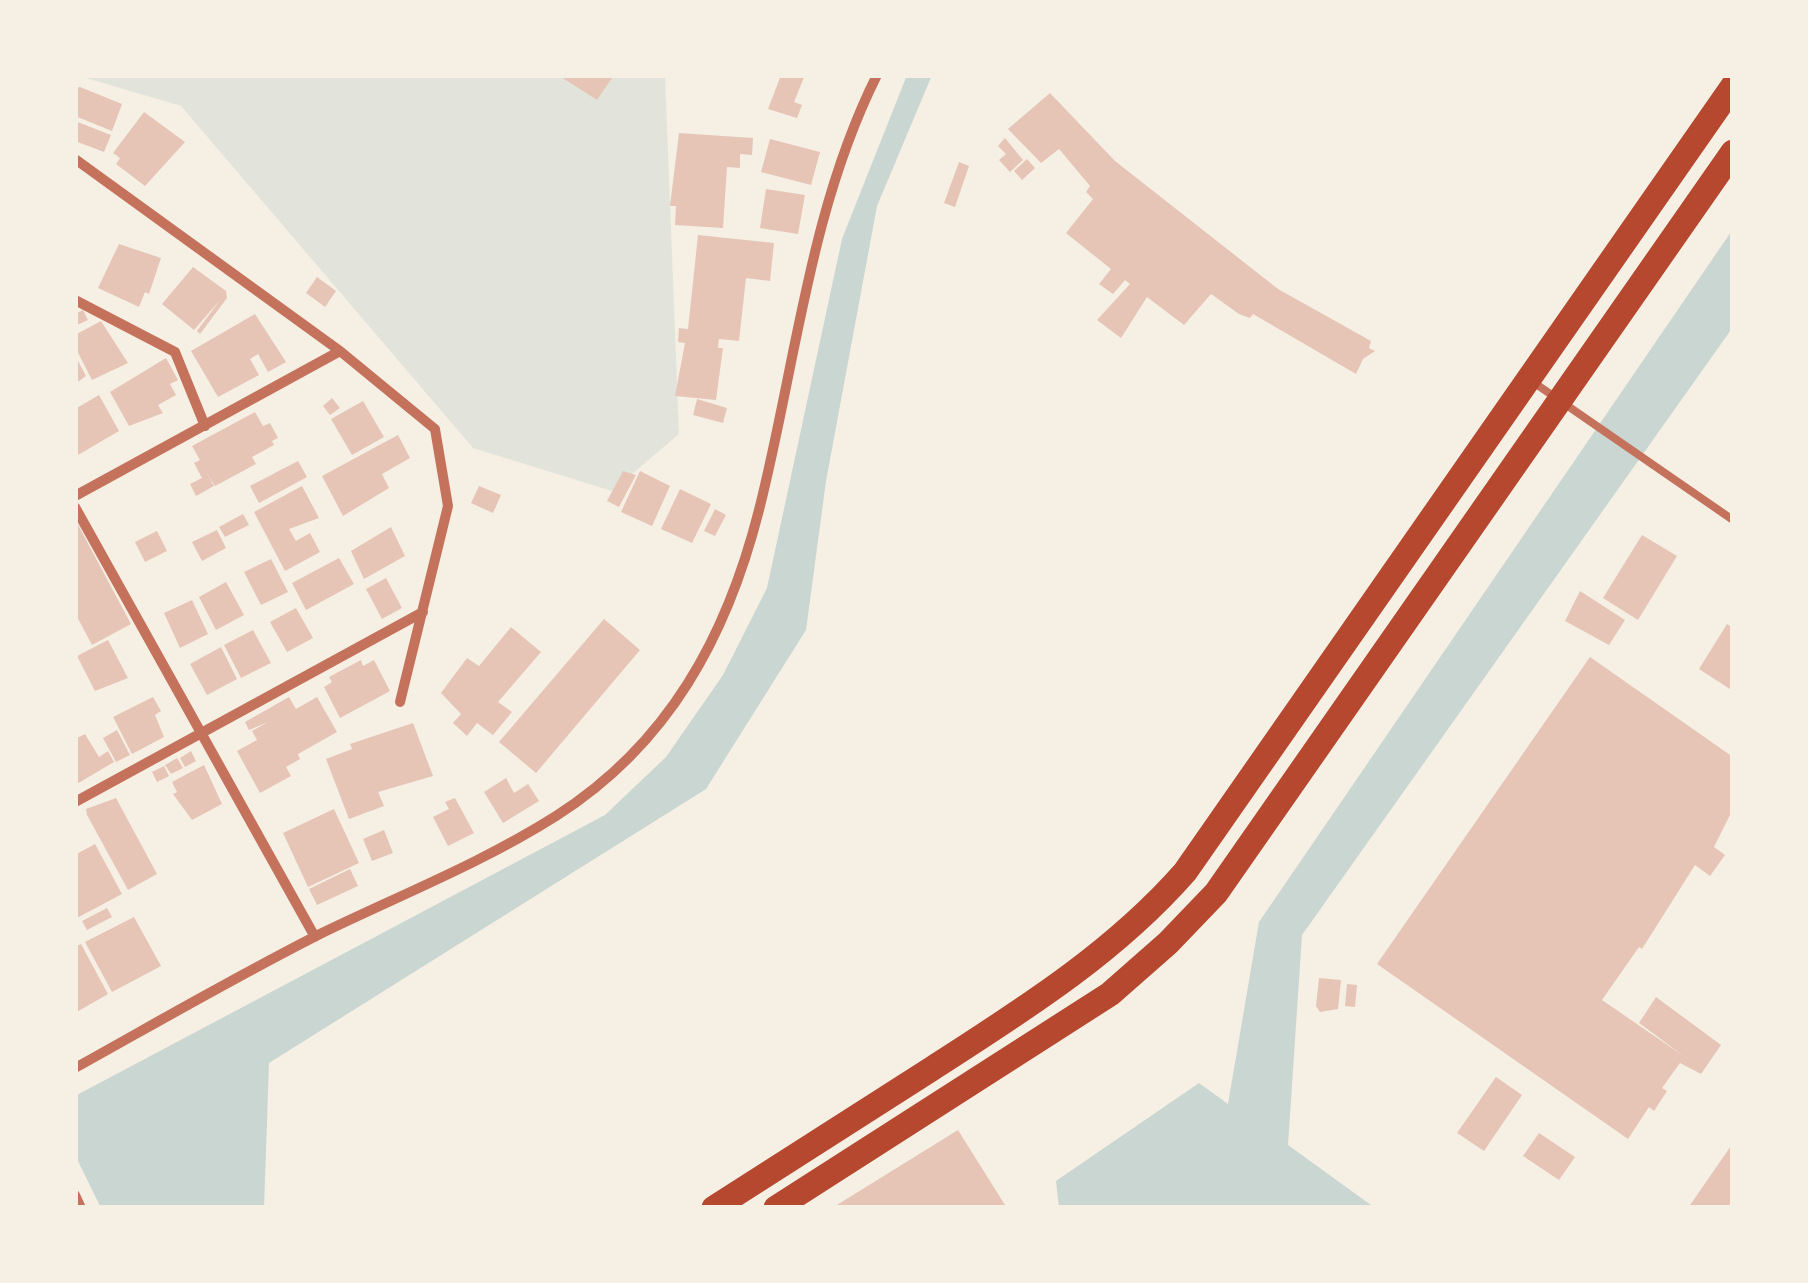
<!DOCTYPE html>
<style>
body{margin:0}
#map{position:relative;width:1808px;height:1283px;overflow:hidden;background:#f6efe4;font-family:"Varela Round",sans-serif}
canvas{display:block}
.frame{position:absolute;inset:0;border:78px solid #f6efe4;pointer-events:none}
</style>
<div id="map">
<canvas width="1808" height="1283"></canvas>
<div class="frame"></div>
</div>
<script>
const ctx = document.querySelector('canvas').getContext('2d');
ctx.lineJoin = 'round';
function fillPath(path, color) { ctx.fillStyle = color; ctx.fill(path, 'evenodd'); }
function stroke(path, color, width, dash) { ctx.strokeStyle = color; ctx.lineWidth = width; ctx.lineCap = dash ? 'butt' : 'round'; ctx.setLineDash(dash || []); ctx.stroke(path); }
fillPath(new Path2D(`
 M76,75H665L679,434L612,491L473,448L181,106Z`), '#e2e4dc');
fillPath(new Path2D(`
 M907,75H932L877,206L826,481L806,630L706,789L269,1063L264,1208H101L75,1155V1096L605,815L666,757L723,675L767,588L842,239Z
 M1733,229V327L1302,935L1288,1145L1375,1208H1059L1056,1181L1199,1083L1228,1104L1259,922Z`), '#c9d6d2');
fillPath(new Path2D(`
 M558,75H614L597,100Z
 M781,75H805L794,102L802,105L797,118L768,109Z
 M80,87L122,104L112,131L75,116V88Z
 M1050,93L1115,161L1278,289L1371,341L1369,348L1375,351L1363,359L1356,374L1253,314L1250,318L1239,314L1211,294L1184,325L1147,297L1121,338L1097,320L1130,284L1125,280L1113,294L1099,284L1111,269L1066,233L1093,199L1086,192L1090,186L1059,149L1041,163L1008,129Z
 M144,112L185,142L145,186L116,164L120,158L113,153Z
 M75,121L111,135L104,152L75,141Z
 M679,133L753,138L752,155L740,154V168L727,167L723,228L675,225L676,206H670Z
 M1005,138L1023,160L1010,172L999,160L1006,154L998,146Z
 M770,139L820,152L811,185L761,172Z
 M1027,159L1035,168L1022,180L1014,171Z
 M959,162L969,166L955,207L944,203Z
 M766,189L805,195L798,234L760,228Z
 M698,235L774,243L770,281L746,278L739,341L719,339L718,348H723L716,400L675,396L685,343L678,342L679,328L688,329Z
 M119,244L161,258L149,294L145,292L139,307L98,288Z
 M193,267L226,291L227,298L200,334L197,331L220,300L194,330L162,304Z
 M317,277L336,291L325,307L306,293Z
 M83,310L88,320L75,326V314Z
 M255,314L286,362L268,372L258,354L250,359L259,375L218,397L191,351Z
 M101,321L128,363L92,380L75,347V335Z
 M75,355L86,376L75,384Z
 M166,358L178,380L170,384L176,395L158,405L163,413L129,426L110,392Z
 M99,395L119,431L78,455L75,409Z
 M332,398L340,408L330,415L323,406Z
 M697,399L727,408L723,423L693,415Z
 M363,401L384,437L352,455L331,419Z
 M255,412L263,426L270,423L278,438L272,441L274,445L252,457L256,464L215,486L207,474L214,486L196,496L190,484L202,478L194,463L200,460L192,446Z
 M398,435L410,458L382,474L389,488L343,516L322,476Z
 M298,461L307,477L259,503L250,486Z
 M623,471L636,475L619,507L607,501Z
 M640,471L670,486L652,526L621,512Z
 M302,486L319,518L289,529L296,541L310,533L320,552L285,571L254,512Z
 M479,486L501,495L493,513L471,503Z
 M680,489L711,504L692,543L661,529Z
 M715,509L726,515L715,536L704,531Z
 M243,514L249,525L225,537L219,527Z
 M75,519L131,624L92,645L75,613Z
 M391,527L405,556L364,579L351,551Z
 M217,530L226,548L202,561L192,542Z
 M157,531L167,551L145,562L135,542Z
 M1642,535L1677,556L1638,620L1603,598Z
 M339,558L354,584L306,610L292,583Z
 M271,559L288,592L261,605L244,572Z
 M386,578L402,608L382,619L366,589Z
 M226,582L244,615L216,630L199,597Z
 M1580,591L1625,620L1609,645L1565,621Z
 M192,600L208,634L180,648L164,613Z
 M296,608L313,638L287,652L270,622Z
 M604,619L640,650L536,773L499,742Z
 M1727,624L1733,628V691L1699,669Z
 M511,627L541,652L498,702L512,712L493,735L477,723L467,736L453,723L461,714L441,693L467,658L479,666Z
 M253,630L271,663L241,678L224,645Z
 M108,640L128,678L95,691L77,656Z
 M221,647L237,679L207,695L190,664Z
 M1590,657L1733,757V809L1714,847L1725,855L1710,876L1695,865L1642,949L1639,947L1602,1000L1685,1057L1639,1023L1656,997L1721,1045L1701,1074L1680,1063L1662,1088L1667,1091L1654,1111L1649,1107L1628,1139L1377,964Z
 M361,660L363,666L374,660L390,691L340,718L324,687L332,682L329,677Z
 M153,697L161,711L155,715L164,737L132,754L113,717Z
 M289,697L296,709L317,697L337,732L298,754L300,759L286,767L291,776L260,793L237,751L257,740L252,731L268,722L249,730L245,722Z
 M413,723L433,776L378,792L384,806L349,819L326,759L352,749L350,744Z
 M117,730L130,755L116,762L103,738Z
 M85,734L99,757L108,751L114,762L75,785V739Z
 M191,751L196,761L185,767L180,758Z
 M177,758L183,768L171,774L165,765Z
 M204,765L222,804L192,820L173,794L177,792L172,782Z
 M164,766L169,776L157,782L152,772Z
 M506,778L514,793L528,784L539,801L503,823L484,792Z
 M116,798L157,874L128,890L87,815L86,809Z
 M455,798L474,833L448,846L433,817L449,809L445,802Z
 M334,809L359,863L308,887L283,833Z
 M384,830L393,853L372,861L363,839Z
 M95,844L122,894L75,919V855Z
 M350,869L358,886L317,905L309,889Z
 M107,908L112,917L87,930L82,921Z
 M134,917L161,966L112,992L85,942Z
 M81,944L108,994L75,1013V947Z
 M1319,978L1341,980L1338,1009L1320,1012L1316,1006Z
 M1347,984L1357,985L1355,1007L1345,1006Z
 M1496,1077L1522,1095L1484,1151L1457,1133Z
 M958,1130L1005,1205L832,1208Z
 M1539,1133L1575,1157L1559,1180L1523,1156Z
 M1733,1143V1208H1688Z`), '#e6c5b7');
stroke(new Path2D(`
 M1533,382L1733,520`), '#c5725c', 8);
stroke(new Path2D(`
 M75,159L340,351L435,429L448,506L400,702
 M75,300L175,352L205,426
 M75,496L340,351
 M75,507L315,937
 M75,802L423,612
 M75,1068C156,1023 237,976 320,934C398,896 482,863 556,816C669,744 727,636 759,510C796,364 809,211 877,75
 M75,1195L81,1208`), '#c5725c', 10);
stroke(new Path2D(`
 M714,1208C787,1161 860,1115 933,1068C1023,1010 1114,953 1185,872L1733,86
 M776,1208L1110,994L1168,943L1216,893L1733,152`), '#b5482f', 25);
</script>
